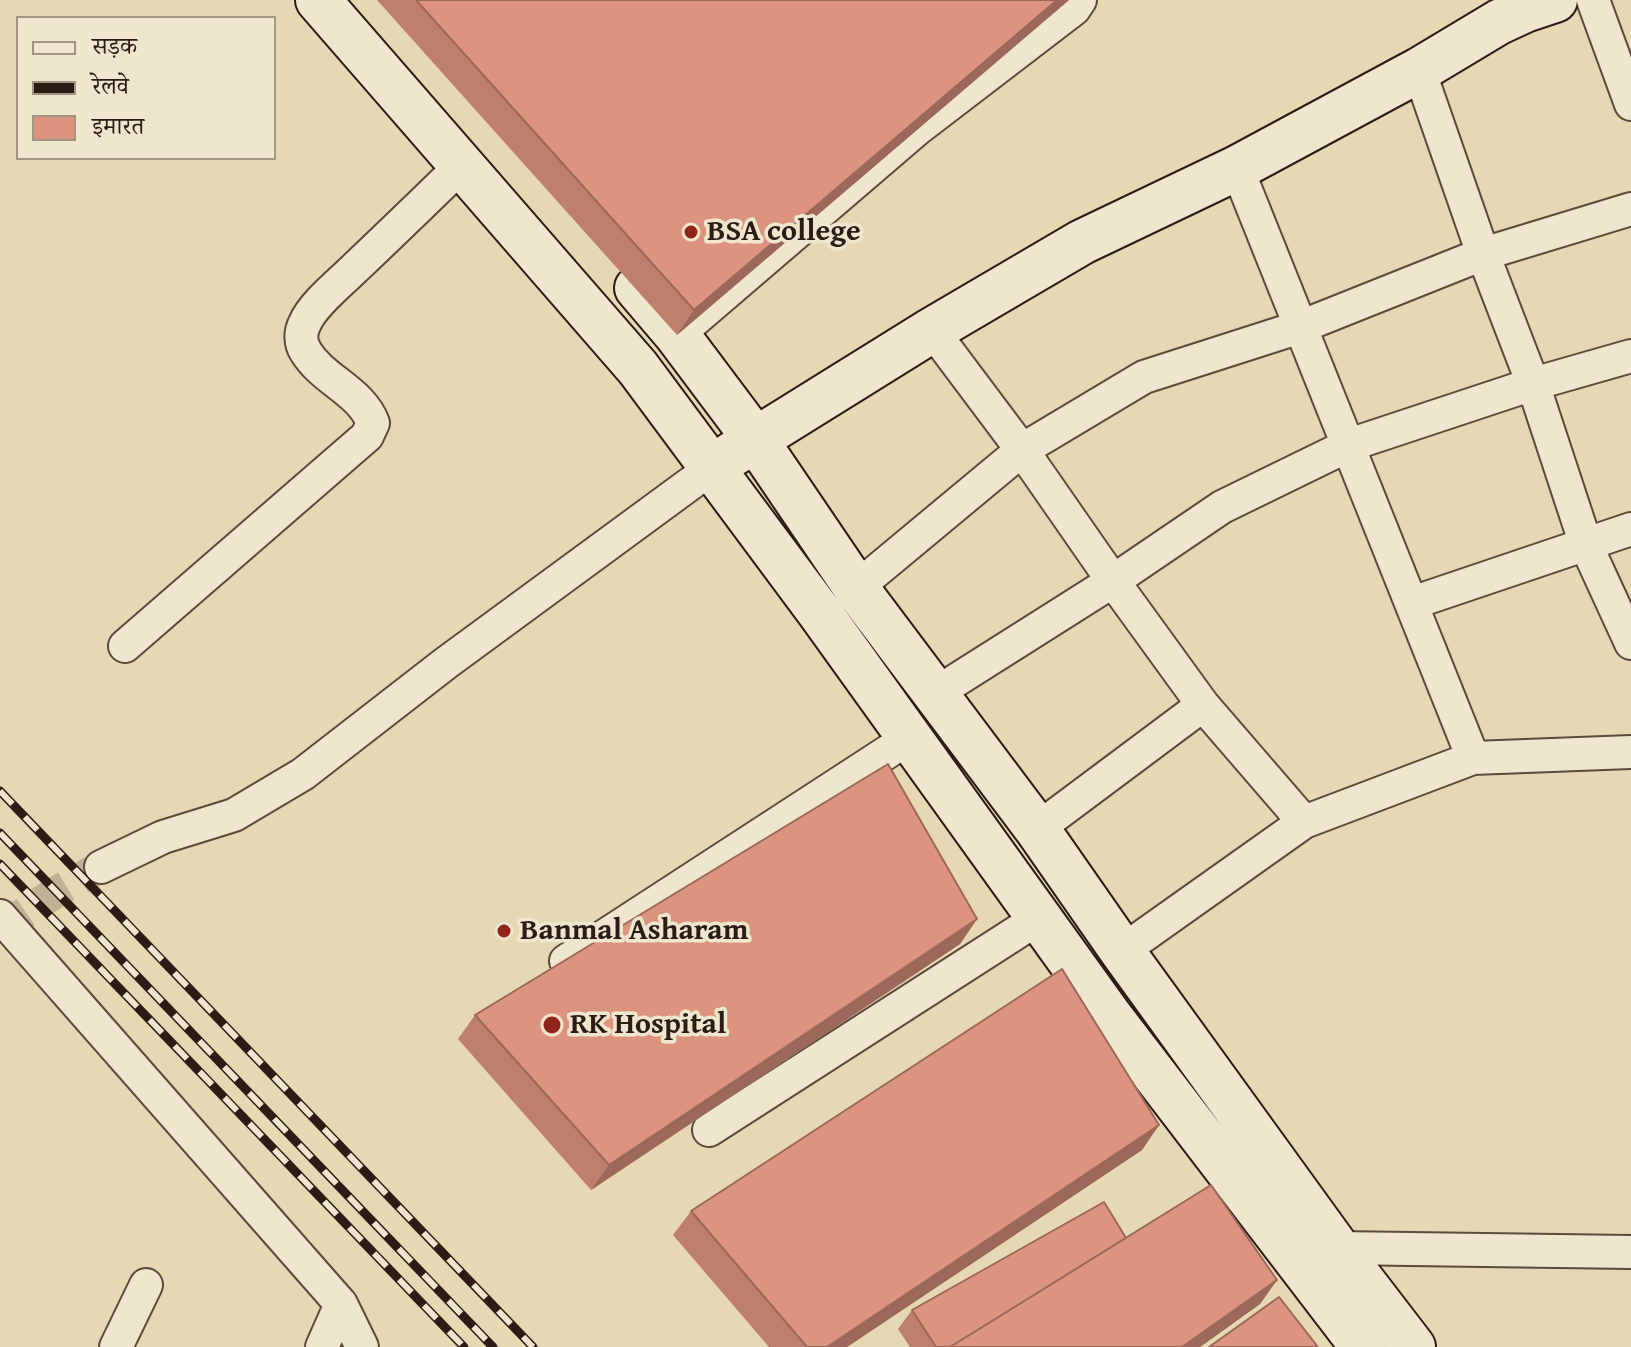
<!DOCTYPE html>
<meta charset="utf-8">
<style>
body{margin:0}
#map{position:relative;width:1631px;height:1347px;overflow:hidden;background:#e6d8b3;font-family:"Gentium Book Plus","Noto Serif Devanagari",serif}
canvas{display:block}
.legend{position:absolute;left:16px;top:16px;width:260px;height:144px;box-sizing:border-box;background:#efe6ce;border:2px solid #a19584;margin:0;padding:10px 14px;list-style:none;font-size:24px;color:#2c1c15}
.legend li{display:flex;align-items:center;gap:16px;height:40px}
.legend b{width:40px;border:2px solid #a19584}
</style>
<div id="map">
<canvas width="1631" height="1347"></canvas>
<ul class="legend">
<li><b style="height:10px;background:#efe6ce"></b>सड़क</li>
<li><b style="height:10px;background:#2c1c15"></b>रेलवे</li>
<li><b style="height:22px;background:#dd947f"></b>इमारत</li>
</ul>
</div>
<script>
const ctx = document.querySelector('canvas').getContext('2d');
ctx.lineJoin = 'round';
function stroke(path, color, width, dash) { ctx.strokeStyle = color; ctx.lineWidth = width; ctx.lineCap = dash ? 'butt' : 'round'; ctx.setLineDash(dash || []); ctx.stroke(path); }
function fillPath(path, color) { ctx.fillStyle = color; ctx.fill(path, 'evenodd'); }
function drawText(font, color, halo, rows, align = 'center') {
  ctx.font = font + ' "Gentium Book Plus",serif'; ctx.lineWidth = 7; ctx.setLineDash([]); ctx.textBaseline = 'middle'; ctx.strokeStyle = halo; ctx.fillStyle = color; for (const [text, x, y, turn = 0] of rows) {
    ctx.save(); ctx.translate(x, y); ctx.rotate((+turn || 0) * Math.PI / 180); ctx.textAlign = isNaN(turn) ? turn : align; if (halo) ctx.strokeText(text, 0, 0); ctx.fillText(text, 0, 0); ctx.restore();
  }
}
stroke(new Path2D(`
 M0,931C32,906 65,886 101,867`), '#c1b293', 32, [32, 16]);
const street = new Path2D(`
 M1593,0L1631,104
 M1419,70L1483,254L1533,384L1586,545L1631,643
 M1237,168L1473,758
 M932,330L1022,450L1113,581L1203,705L1304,822L1473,758L1631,752
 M677,335L916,130L1074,9L1080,0
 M856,588L1022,450L1144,377L1300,327L1483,254L1631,209
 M1412,603L1631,529
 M125,646L367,436L373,423C361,391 323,380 306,352C300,343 300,332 305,323C313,304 340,283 355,268C391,234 426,200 462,165
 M936,693L1113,581L1222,507L1349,445L1533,384L1631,356
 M1037,829L1203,705
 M101,867L163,837L234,815L303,774L446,663L713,467
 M0,916L341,1304L362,1347
 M1122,951L1304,822
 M566,961L909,738
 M709,1130L1039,918
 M1337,1248L1631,1252
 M116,1347L146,1285
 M322,1347L341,1304`);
const secondary = new Path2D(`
 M318,0L638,368L820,613L1109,1015L1363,1347
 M637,288L677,335L755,439L856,588L1037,829L1122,951L1337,1248L1413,1347
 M731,455L932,330L1082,242L1237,168L1419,70L1499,22L1525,10L1555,0`);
stroke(street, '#5a4b3c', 36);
stroke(secondary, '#2c1c15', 48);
stroke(street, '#efe6ce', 32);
stroke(secondary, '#efe6ce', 44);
const rail = new Path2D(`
 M0,791L533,1347
 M0,833L493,1347
 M0,864L464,1347`);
stroke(rail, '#2c1c15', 9);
stroke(rail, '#efe6ce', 6, [18]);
fillPath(new Path2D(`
 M377,0H1069L677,335Z
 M977,919L960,944L591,1190L458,1039L475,1015Z
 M1159,1125L1142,1150L847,1347H769L673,1235L691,1211Z
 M1126,1238L1277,1280L1260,1304L1200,1347H910L898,1329L912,1310Z`), '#be7f6d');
fillPath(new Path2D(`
 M1057,0H1069L677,335L694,310Z
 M977,919L960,944L591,1190L609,1165Z
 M1159,1125L1142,1150L847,1347H827Z
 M1277,1280L1260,1304L1200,1347H1182Z`), '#9b6859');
const building = new Path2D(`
 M416,0H1057L694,310Z
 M888,764L977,919L609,1165L475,1015Z
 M1062,969L1159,1125L827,1347H807L691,1211Z
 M1211,1185L1277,1280L1182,1347H950Z
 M1104,1202L1126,1238L950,1347H936L912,1310Z
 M1279,1297L1318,1347H1209Z`);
fillPath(building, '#dd947f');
stroke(building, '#9b6859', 2);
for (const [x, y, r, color] of [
 [691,232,8,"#8f2418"],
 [504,931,8,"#8f2418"],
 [552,1025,10,"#8f2418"]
]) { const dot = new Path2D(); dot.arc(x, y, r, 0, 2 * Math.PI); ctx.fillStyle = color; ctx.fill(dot); stroke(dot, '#efe6ce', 3); }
drawText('bold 30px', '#2c1c15', '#efe6ce', [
 ["BSA college",707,232],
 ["Banmal Asharam",520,931],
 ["RK Hospital",570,1025]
], 'left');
</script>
